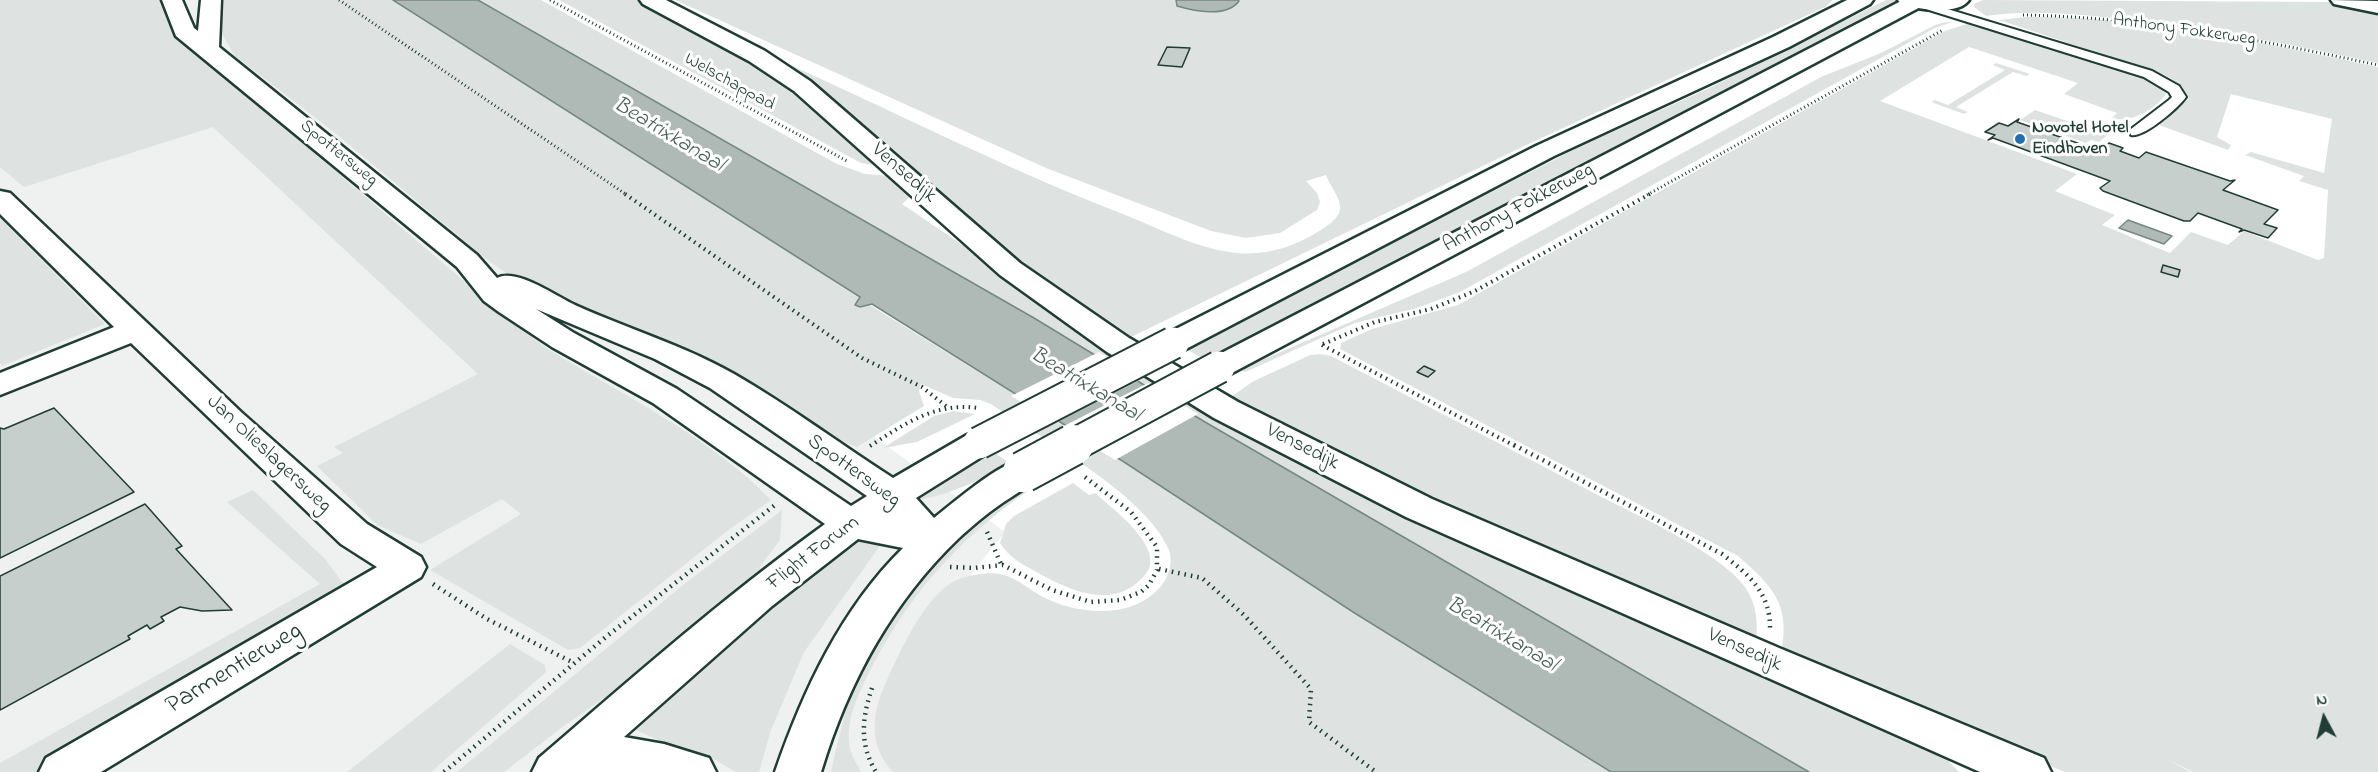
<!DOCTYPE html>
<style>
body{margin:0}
#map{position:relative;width:2378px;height:772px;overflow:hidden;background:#fff;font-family:"Indie Flower",sans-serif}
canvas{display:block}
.north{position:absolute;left:2294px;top:688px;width:60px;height:60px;-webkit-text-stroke:4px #fff;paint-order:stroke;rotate:353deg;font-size:16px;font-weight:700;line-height:24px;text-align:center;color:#1f3d34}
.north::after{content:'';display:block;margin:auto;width:21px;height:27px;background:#1f3d34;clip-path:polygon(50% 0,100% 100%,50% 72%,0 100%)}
</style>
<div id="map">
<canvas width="2378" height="772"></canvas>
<div class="north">N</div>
</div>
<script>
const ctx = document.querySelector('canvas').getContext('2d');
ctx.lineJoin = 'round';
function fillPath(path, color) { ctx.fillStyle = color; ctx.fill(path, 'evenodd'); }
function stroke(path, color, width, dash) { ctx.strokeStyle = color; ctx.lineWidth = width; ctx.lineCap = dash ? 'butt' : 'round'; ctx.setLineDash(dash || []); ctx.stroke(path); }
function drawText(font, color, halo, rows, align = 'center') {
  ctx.font = font + ' "Indie Flower",sans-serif'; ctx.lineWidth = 6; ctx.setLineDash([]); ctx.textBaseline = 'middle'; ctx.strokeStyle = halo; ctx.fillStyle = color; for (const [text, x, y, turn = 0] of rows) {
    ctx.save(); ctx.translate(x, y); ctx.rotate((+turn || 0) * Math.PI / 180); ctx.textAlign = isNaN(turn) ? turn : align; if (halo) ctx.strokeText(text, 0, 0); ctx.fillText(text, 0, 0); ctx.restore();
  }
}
fillPath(new Path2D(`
 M0,0H276L1005,532L916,643L910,772H0Z`), '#eef1f0');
fillPath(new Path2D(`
 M0,0H165L184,42L505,316C522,328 538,344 556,354C627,397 714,440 771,500L727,531L580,648L568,650L430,570L521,514L502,499L421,544L377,525L317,466L343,453L334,447L478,374L213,127L24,187L0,167Z
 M221,0H393L644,158L870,305L1124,462L1353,612L1611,772H893C867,744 872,713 887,680C901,650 926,592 959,579C973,574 989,571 1004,575C1018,579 1030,590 1043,597C1078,615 1133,620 1161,586C1169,576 1174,561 1168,548C1144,494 1040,438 991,404L980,400L953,398L921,384L919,391L924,406L857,447L805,426L626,327L519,282L486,259L334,132L235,56L220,31Z
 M478,0H541L837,164L865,174L893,176L913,194L902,204L1042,299L1080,329L1934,746L1959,772H1809L1205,422L1034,318Z
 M559,0H638L671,16L745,56L787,84L883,167L861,163Z
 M675,0H1176L1177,6C1195,12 1226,14 1238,0H1833L1825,7L1522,147L1127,339L1008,254L770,56C886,107 999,166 1118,212C1154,226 1191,246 1229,252C1260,257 1290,249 1316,233C1324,228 1340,219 1340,208C1340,196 1330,187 1326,175L1306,181L1317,193L1320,202L1317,210L1280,233L1246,238L1211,231L1046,168Z
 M1886,0H1899L1207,361L1186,349L1579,147L1707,89Z
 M1983,0L2330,2L2378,11V63C2298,46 2217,30 2136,21C2086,15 2036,9 1986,16L1974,7V4Z
 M2026,17C2144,16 2263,43 2378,67V772H2193L2168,760L2191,772H2065L1781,654C1791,604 1773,587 1738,556L1340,349L1341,343L1372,329L1458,305L1945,31L1970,23L2141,75L2155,82L2166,94C2156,109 2130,124 2112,118L2117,113L2064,94L2078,83L1969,47L1880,101L2077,174L2055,191L2115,215L2102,225L2170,253L2191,232L2228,245L2244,231L2318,260L2324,258L2328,190L2299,181L2304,176L2245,155L2251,152L2324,173L2332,119L2231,94L2217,137L2231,145L2228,150L2159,125L2189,98L2180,84L2165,75L1999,20Z
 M1946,22H1952L1935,28L1460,292L1417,308L1355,323L1245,372L1241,369L1466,272L1821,77L1881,53L1935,25Z
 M1996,63L2030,74L2026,76L2013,72L1956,107L1968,112L1964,114L1931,102L1935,100L1948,105L2005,70L1993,65Z
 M2035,110L2108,135L2099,142L2091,140L2086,143L2020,120Z
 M0,218L105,324L2,366L0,363Z
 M1320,354L1331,356C1419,402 1507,447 1594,493C1634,514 1720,552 1745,587C1757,604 1758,623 1756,644L1444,507L1227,400L1252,382L1310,355Z
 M953,411L975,414L917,442L883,448L934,416Z
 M990,450L1010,463C980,480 951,495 917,500L915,497Z
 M1034,479L1040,483C969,529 915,586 875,661C862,687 842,721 851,752C853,758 858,766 861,772H831C837,745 843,718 852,692C878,624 932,556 988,510C1002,499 1019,489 1034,479Z
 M1073,483L1089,495L1095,493C1113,509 1138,527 1148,550C1152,559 1151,569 1144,576C1115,610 1072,592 1040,574C1024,565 1010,559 1000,543L1006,524L1014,516Z
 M253,490L325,559L346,587L45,772H0V763L320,584L227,502Z
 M782,510L780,540L759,568L761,569L655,663L565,725L504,772H457L683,585Z
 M859,534L882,543L804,652L771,730L759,772H736L710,757L669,745L632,728L824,560Z
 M510,644L545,665L546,672L431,772H347Z`), '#dee3e2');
const water = new Path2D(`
 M393,0H478L1034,318L1205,422L1809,772H1611L1353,612L1124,462L872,304L860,307L855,305L860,297Z
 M1176,0H1238L1239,1C1227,18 1194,11 1177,6Z
 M2128,220L2172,236L2164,244L2119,228Z`);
fillPath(water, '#afbab7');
stroke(water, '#758883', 1.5);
fillPath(new Path2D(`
 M1099,352L1142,379L1056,423L1011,396Z
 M1148,383L1198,414L1115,460L1062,427Z`), '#fff');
const building = new Path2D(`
 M1167,47L1190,48L1182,67L1158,65Z
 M2019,119L2017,122L2086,146L2089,144L2102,149L2109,143L2123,148L2120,151L2139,158L2146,152L2230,181L2235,180L2223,190L2278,210L2264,224L2277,228L2268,238L2244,230L2239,232L2242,229L2198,213L2190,221H2184L2103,191L2100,188L2110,181L1993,138L1988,140L1995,135L1985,132L1999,123L2008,126Z
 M2163,265L2180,270L2178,277L2161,272Z
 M1424,366L1435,371L1428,377L1417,372Z
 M54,408L134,492L0,558V428L4,429Z
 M145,504L182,546L176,549L232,610L202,611L180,607L161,617L164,621L150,629L147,625L128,636L130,639L0,710V576Z`);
fillPath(building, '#c7cfcc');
stroke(building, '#1f3d34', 1.5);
const service = new Path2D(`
 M1913,1H1921L2152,71L2179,86L2186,97C2178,108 2144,138 2131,135V129L2169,100L2172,97L2169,92L2144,77L1913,5Z`);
const minor = new Path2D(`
 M640,0H666L765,51L810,81L1020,263L1129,338L1238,402L1432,499L1779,648L2044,758L2051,772H1980L1406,517L1214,418L1107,352L1000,275L794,91L749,61L643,4Z
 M0,191L10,193L241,412L367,524L421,557L426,567L421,577L101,772H39L46,758L377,567L341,544L131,343L0,395V373L114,327L0,214Z`);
const secondary = new Path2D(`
 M162,0H182L194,28L198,31L201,0H221L219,47L477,255L497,278C517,268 555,296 575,305C628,329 683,345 734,374C788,405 840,444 893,478L967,435L979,431L991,435L996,443L991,451L916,498L934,518C952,504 1000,462 1022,460C1026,460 1031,462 1036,463L1041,472C1031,487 1013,495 998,506C985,515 971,527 959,538C891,603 848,683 821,772H775C803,691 841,609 903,548L858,539L772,606L624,737L664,744L709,758L716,772H532L539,758C632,678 725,596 825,524L653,403L552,347L499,312L484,301L457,267L176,36ZM536,309L655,359L710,388L867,496L851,506L677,389L574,333Z
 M1847,0H1873L1870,4L1789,47L1554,156L1184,350L1173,353L1162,350L1157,343L1162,336L1536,146L1773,37Z
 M1903,0H1929L1926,4L1230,374L1219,377L1208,374L1203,367L1208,360Z`);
const trunk = new Path2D(`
 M1898,0H1969C1958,16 1917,9 1901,4Z
 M2331,0L2378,1V13L2334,4Z`);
stroke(service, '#1f3d34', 4);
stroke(minor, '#1f3d34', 5);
stroke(secondary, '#1f3d34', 5);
stroke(trunk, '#1f3d34', 5);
stroke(new Path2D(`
 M339,0L627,195
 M550,0L847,161
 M2023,15C2144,17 2260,40 2378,65
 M1647,195L1943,30`), '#1f3d34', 3, [1, 3]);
stroke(new Path2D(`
 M625,194L862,358L922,387L946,406
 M1323,344L1375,322L1431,309L1475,291L1650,194
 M1322,345L1517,447
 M870,446C904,424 936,402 978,408`), '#1f3d34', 4, [1.5, 4.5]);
stroke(new Path2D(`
 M1514,445L1722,554C1749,575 1771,593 1770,630
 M987,532L1001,564
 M950,567L974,568L1003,565L1052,590L1091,602L1120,600L1141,592L1149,585L1157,570V547L1131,512L1085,477
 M1159,569L1202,578L1244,615L1311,689L1309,722L1376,772
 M433,584L487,619L572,662
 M872,688C862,718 859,744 876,772
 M444,772L607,636L775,505`), '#1f3d34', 4.5, [1.5, 5]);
fillPath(service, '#fff');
fillPath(minor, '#fff');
fillPath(secondary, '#fff');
fillPath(trunk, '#fff');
const secondaryBridgeFar1 = new Path2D(`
 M979,443L1173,343
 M1070,447L1219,367`);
const secondaryBridge = new Path2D(`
 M1023,472L1073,445`);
stroke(secondaryBridgeFar1, '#1f3d34', 35, []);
stroke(secondaryBridge, '#1f3d34', 44, []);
stroke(secondaryBridgeFar1, '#fff', 31);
stroke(secondaryBridge, '#fff', 40);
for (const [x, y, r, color] of [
 [2020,139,6,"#1f6fb2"]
]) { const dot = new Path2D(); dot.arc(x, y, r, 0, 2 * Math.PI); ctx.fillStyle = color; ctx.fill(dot); stroke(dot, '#fff', 2); }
drawText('18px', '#1f3d34', '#fff', [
 ["Anthony Fokkerweg",2184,31,8],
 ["Welschappad",729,83,29],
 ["Spottersweg",338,154,39]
]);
drawText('bold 18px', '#1f3d34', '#fff', [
 ["Novotel Hotel",2032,129],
 ["Eindhoven",2032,150]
], 'left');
drawText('21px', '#1f3d34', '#fff', [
 ["Vensedijk",903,174,41],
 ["Anthony Fokkerweg",1519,209,-28],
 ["Vensedijk",1302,448,27],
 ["Jan Olieslagersweg",268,455,43],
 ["Spottersweg",853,472,36],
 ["Flight Forum",814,554,-37],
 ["Vensedijk",1744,651,24]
]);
drawText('italic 22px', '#4a625b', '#fff', [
 ["Beatrixkanaal",668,136,31],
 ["Beatrixkanaal",1085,386,31],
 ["Beatrixkanaal",1501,636,31]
]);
drawText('26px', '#1f3d34', '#fff', [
 ["Parmentierweg",235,670,-31]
]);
</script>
